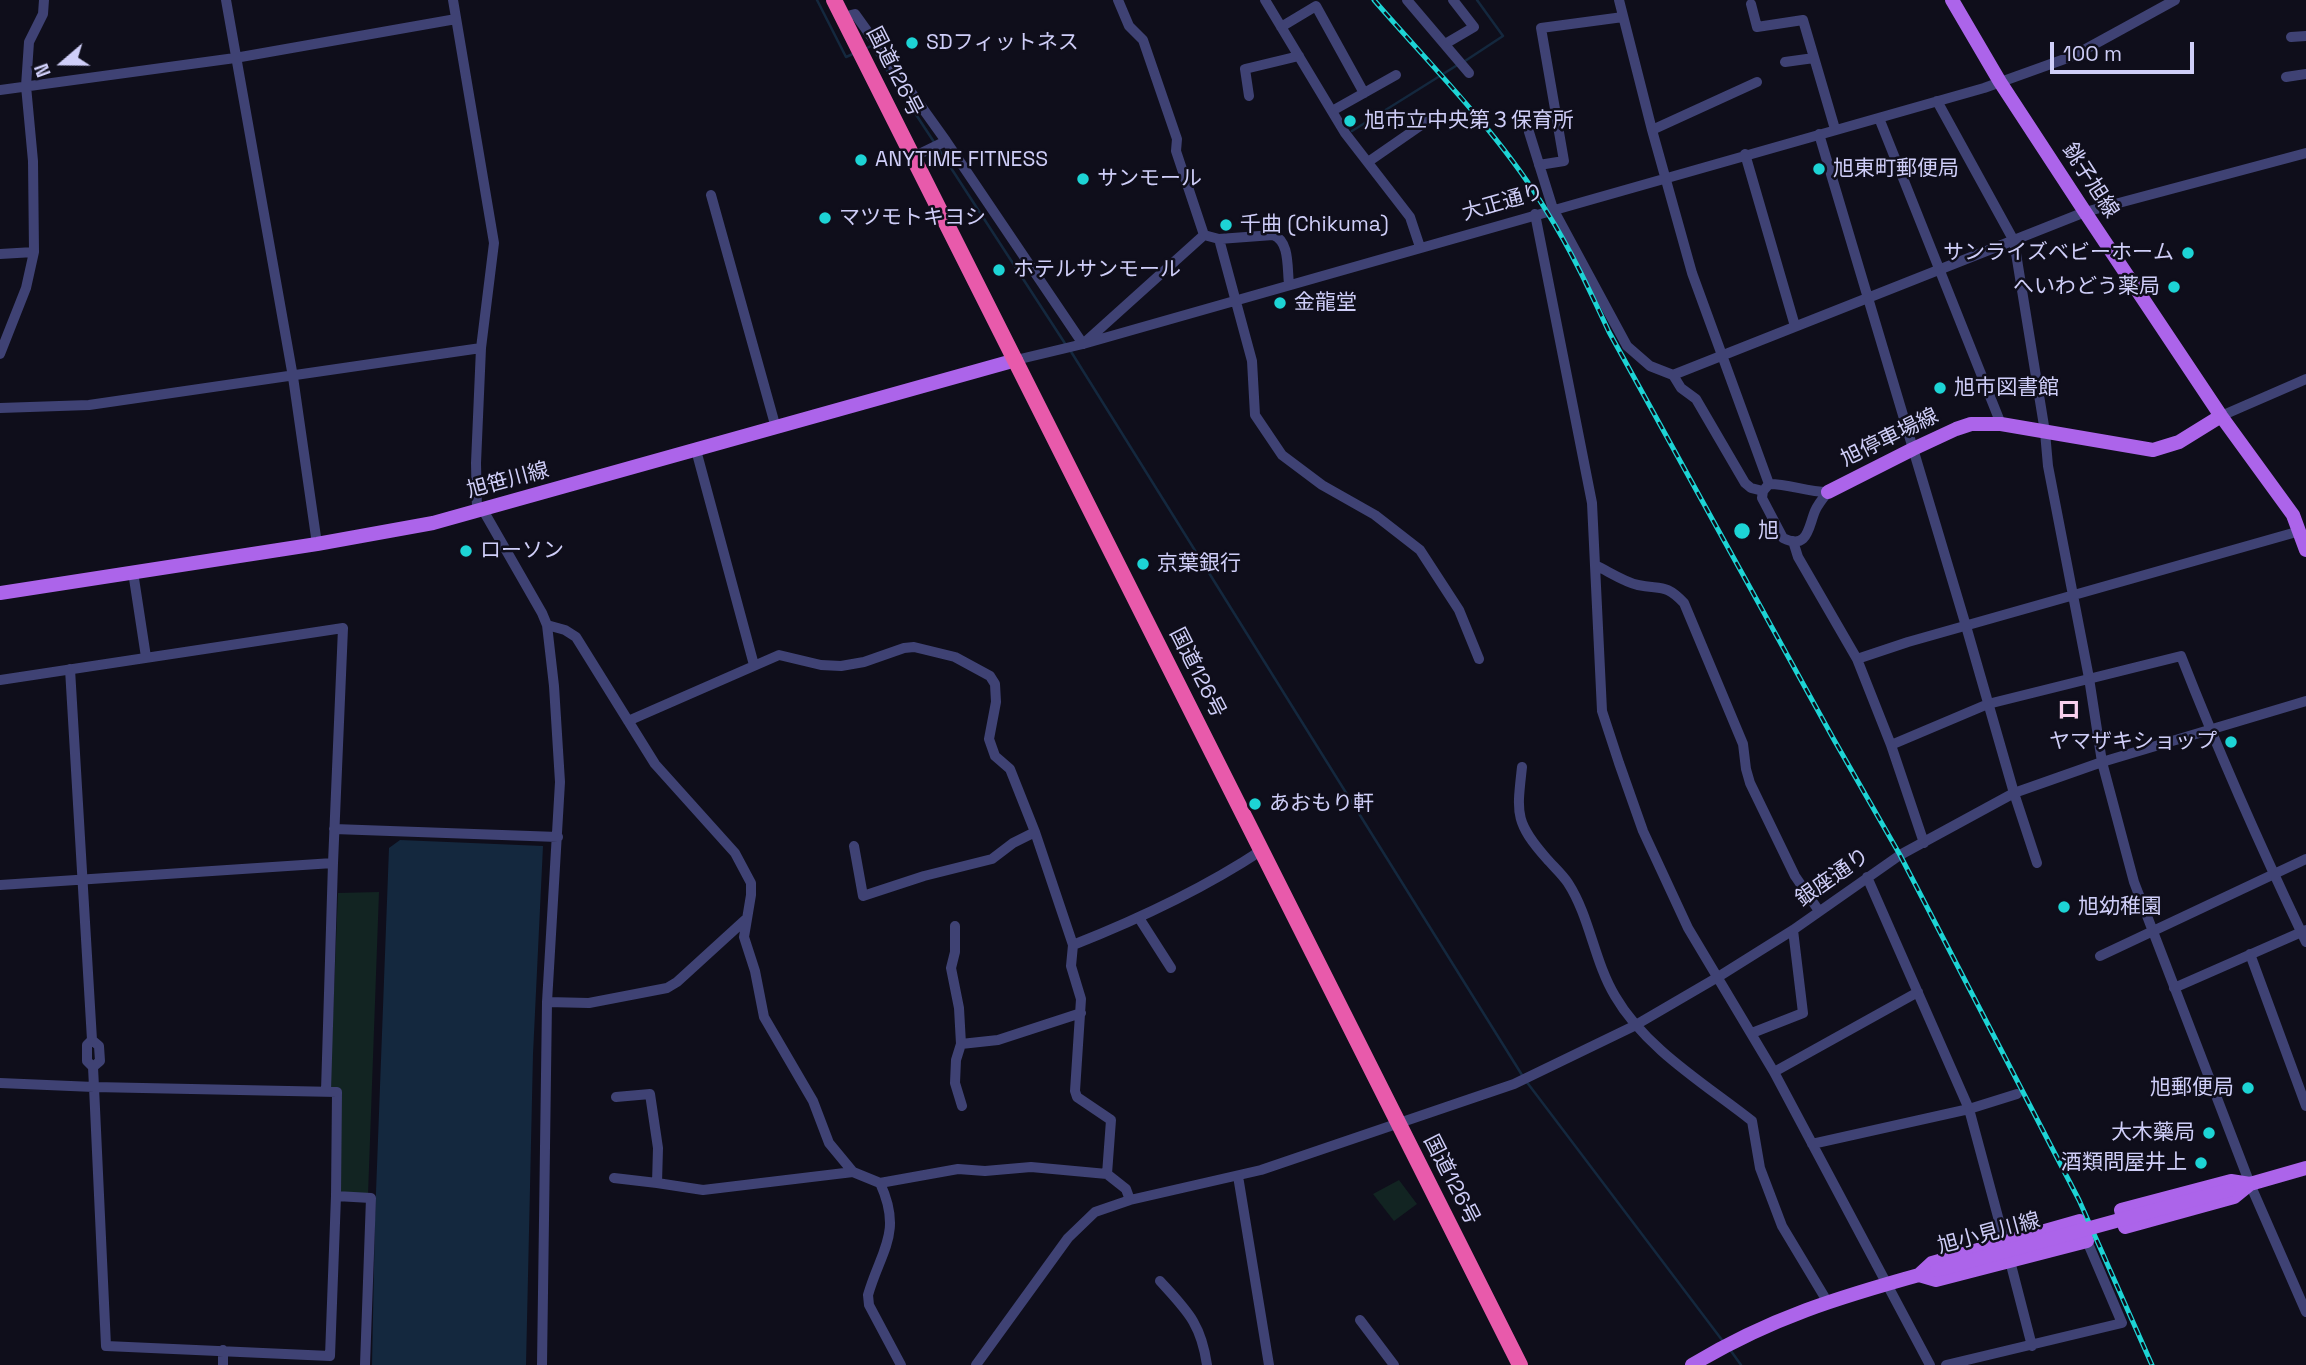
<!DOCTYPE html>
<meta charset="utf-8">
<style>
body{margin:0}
#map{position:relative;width:2306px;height:1365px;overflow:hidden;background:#0f0e1b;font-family:"Space Grotesk",sans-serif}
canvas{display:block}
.north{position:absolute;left:28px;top:28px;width:70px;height:70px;-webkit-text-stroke:5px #0f0e1b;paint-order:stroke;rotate:250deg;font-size:19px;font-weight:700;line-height:28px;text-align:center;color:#cfcef8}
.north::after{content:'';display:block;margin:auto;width:24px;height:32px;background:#cfcef8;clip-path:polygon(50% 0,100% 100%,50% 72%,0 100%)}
.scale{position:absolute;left:2050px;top:42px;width:144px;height:32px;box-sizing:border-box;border:4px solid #cfcef8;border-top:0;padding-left:9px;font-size:21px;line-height:24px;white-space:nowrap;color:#cfcef8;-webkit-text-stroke:5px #0f0e1b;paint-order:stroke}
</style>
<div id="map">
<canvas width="2306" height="1365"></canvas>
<div class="north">N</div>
<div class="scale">100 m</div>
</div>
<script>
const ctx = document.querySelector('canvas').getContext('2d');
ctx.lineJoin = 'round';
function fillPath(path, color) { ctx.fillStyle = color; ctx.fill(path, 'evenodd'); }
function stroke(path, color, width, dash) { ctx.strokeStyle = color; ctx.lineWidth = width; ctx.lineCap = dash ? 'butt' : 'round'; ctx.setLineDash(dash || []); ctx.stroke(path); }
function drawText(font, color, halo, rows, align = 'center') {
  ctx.font = font + ' "Space Grotesk","Noto Sans JP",sans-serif'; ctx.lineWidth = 5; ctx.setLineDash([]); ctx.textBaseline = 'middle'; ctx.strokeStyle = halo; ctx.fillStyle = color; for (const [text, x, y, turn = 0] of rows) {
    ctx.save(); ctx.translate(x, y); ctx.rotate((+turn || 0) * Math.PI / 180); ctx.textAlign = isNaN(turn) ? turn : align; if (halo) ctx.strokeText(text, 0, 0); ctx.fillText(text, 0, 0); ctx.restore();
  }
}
fillPath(new Path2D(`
 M379,892L368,1195L340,1193L341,1089L330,1088L338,893Z
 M1399,1180L1417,1204L1394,1221L1373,1194Z`), '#122422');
fillPath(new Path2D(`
 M400,840L543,846L533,1054L526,1365H372L375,1219L389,848Z`), '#14283e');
stroke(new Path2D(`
 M817,0L846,57L855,53
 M865,49L871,46L934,142
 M1465,61L1503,36L1477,0
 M1352,131L1459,64
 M938,148L1066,345
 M1070,350L1522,1075
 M1526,1081L1722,1340
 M1731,1351L1741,1365`), '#14283e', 2.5);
stroke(new Path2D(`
 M226,0L293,377L317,544
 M453,0L494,243L481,348L476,463L477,511
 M1118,0L1129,26L1143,40L1177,139L1176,151L1204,235
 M1265,0L1345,133L1410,217L1420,247
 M1407,0L1469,73
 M1619,0L1652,130L1692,273L1769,484
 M1751,4L1757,27L1803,20L1835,129
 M843,17L855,14L946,141L1083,344L1204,235L1219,239L1273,235C1290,241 1287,268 1289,284
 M1281,27L1316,6L1364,93
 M2291,37L2306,36
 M1445,44L1474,27L1453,0
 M1785,62L1814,58
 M2286,77L2306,74
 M0,90L235,58L456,19
 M1249,96L1245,69L1299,56
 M1937,101L2014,241L2045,432L2048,466L2089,678L2102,762L2134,882L2250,1184L2306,1312
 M1332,111L1396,75
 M1879,118L2001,424
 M1652,130L1757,82
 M1529,132L1553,209L1627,346L1650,366L1673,375L2085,212L2306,153
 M1819,134L1966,626L2014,793L2037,863
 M1745,154L1795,326
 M913,157L946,141
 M1368,162L1433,117
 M1539,165L1564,161L1541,28L1623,17
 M711,195L776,428
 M1535,214L1592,503L1602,711L1619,763L1643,831L1688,928L1774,1072L1930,1365
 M1219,239L1252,361L1255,415L1282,455L1322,485L1375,515L1420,550L1459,610L1479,659
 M0,254L34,252
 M0,354L26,288L34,252L33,161L26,86L29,42L43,14L44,0
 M1016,360L1083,344L1984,88L2073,56L2175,0
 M1673,375L1681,388L1696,399L1745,483L1751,488L1763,491
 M0,408L89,405L481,348
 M2221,416L2306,379
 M696,450L754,665
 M1769,484C1791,484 1805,492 1828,492C1823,498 1818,504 1815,511C1808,528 1808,550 1783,538L1762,498L1763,491Z
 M483,510L542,613L547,625L554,686L560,782L547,1002L542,1365
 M1793,541L1798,557L1857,659L1891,745L1924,843
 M1595,565C1608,571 1624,582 1638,585C1661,590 1665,583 1684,603L1743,744L1746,769L1750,783L1795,876L1819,911
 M133,572L146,657
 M547,625L565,630L576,637L655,764L735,853L751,883V895L744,937L755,971L764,1017L813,1101L829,1143L853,1172
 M1857,659L1908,642L2300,531
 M70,669L92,1040
 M0,680L343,628L333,863L326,1091
 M628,721L779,655L821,665L841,666L864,662L904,648L914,647L955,657L990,676L995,684L996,702L989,739L995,756L1010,769L1035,832L1073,945L1071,966L1081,999L1075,1091L1077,1097L1111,1120L1107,1174
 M1891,745L1988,704L2181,656C2219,753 2261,848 2306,942
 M1522,767C1517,813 1514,822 1547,859C1553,866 1562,874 1568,883C1590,917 1594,961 1615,996C1645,1048 1705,1084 1752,1121L1760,1168L1782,1226L1827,1301
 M334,829L558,837
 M854,846L863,896L924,876L992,859L1013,843L1035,832
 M1867,877L1969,1109L2005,1243
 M0,885L333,863
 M1139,918L1171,968
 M955,926V952L951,968L959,1008L961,1044L956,1060L955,1083L962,1106
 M1073,945C1139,919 1203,889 1262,850
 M2250,954L2306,1106
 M2100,956L2306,859
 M2174,988L2306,930
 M547,1002L589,1003L667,988L677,982L745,920
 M1752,1033L1803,1013L1793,930
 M961,1044L998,1040L1081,1013
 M1774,1072L1918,992
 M0,1083L94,1087L337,1092L336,1196L330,1356L106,1346L94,1087L93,1067L87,1061V1045L92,1040L99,1046L100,1061L93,1067
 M1812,1144L1969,1109L2017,1094
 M1238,1176L1269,1365
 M614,1178L657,1183L658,1148L650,1094L616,1097
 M657,1183L703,1190L853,1172L880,1183L958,1169L985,1171L1031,1167L1107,1174L1126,1189L1130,1200
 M880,1183C903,1233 881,1250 868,1295L869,1305L901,1365
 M336,1196L371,1198L365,1365
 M2010,1261L2032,1346
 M1160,1281C1187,1311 1201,1323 1207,1365
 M1360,1320L1394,1365
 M223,1365V1350
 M976,1365L1068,1238L1095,1212L1130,1200L1261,1170L1514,1084L1634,1026L1718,977L1793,930L1900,855L2014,793L2102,762L2306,701
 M1946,1365L2122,1323L2087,1241`), '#3f4274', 10);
stroke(new Path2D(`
 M1952,0L2000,82L2085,212L2221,416L2293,515L2306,550
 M1828,492L1913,449L1956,429L1971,424H2001L2153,450L2179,442L2221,416
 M0,593L317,544L433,523L1016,360
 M2231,1181L2250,1184L2234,1197L2125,1227L2121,1210Z
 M2243,1186L2306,1168
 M2080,1221L2087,1241L1936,1280L1919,1275L1932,1263Z
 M1692,1365C1770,1318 1839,1297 1926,1273`), '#ac64ea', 14);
stroke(new Path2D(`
 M834,0L1520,1365`), '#e85aab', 16);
const rail = new Path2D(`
 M1374,0C1433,68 1500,134 1547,212C1571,250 1590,291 1609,332L1833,738L1900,855L2079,1200L2152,1365`);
stroke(rail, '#1dd4d5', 5);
stroke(rail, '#0f0e1b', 2.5, [8]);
stroke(new Path2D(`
 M1937,1270L2229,1190`), '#ac64ea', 14);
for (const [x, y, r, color] of [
 [912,43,7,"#1dd4d5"],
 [1350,121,7,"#1dd4d5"],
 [861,160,7,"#1dd4d5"],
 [1819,169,7,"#1dd4d5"],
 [1083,179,7,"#1dd4d5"],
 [825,218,7,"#1dd4d5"],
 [1226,225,7,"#1dd4d5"],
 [2188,253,7,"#1dd4d5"],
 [999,270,7,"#1dd4d5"],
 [2174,287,7,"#1dd4d5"],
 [1280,303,7,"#1dd4d5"],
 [1940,388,7,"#1dd4d5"],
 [1742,531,9,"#1dd4d5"],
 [466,551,7,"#1dd4d5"],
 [1143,564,7,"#1dd4d5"],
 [2231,742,7,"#1dd4d5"],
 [1255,804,7,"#1dd4d5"],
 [2064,907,7,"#1dd4d5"],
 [2248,1088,7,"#1dd4d5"],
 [2209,1133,7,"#1dd4d5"],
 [2201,1163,7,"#1dd4d5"]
]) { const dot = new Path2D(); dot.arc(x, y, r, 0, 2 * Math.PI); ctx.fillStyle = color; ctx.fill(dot); stroke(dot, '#0f0e1b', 2.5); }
drawText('21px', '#cfcef8', '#0f0e1b', [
 ["SDフィットネス",926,43],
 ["旭市立中央第３保育所",1364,121],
 ["ANYTIME FITNESS",875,160],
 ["旭東町郵便局",1833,169],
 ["サンモール",1097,179],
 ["マツモトキヨシ",839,218],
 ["千曲 (Chikuma)",1240,225],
 ["サンライズベビーホーム",2174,253,"right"],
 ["ホテルサンモール",1013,270],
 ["へいわどう薬局",2160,287,"right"],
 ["金龍堂",1294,303],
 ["旭市図書館",1954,388],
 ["旭",1758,531],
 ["ローソン",480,551],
 ["京葉銀行",1157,564],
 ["ヤマザキショップ",2217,742,"right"],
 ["あおもり軒",1269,804],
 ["旭幼稚園",2078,907],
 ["旭郵便局",2234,1088,"right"],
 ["大木藥局",2195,1133,"right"],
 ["酒類問屋井上",2187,1163,"right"]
], 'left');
drawText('21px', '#cfcef8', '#0f0e1b', [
 ["国道126号",894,72,63],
 ["銚子旭線",2090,181,57],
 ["大正通り",1503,203,-16],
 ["旭停車場線",1890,438,-26],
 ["旭笹川線",508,481,-15],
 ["国道126号",1197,673,63],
 ["銀座通り",1833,878,-35],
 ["国道126号",1451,1180,63],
 ["旭小見川線",1989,1234,-15]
]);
drawText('bold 24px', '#f9d0ee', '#0f0e1b', [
 ["ロ",2069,711]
]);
</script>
